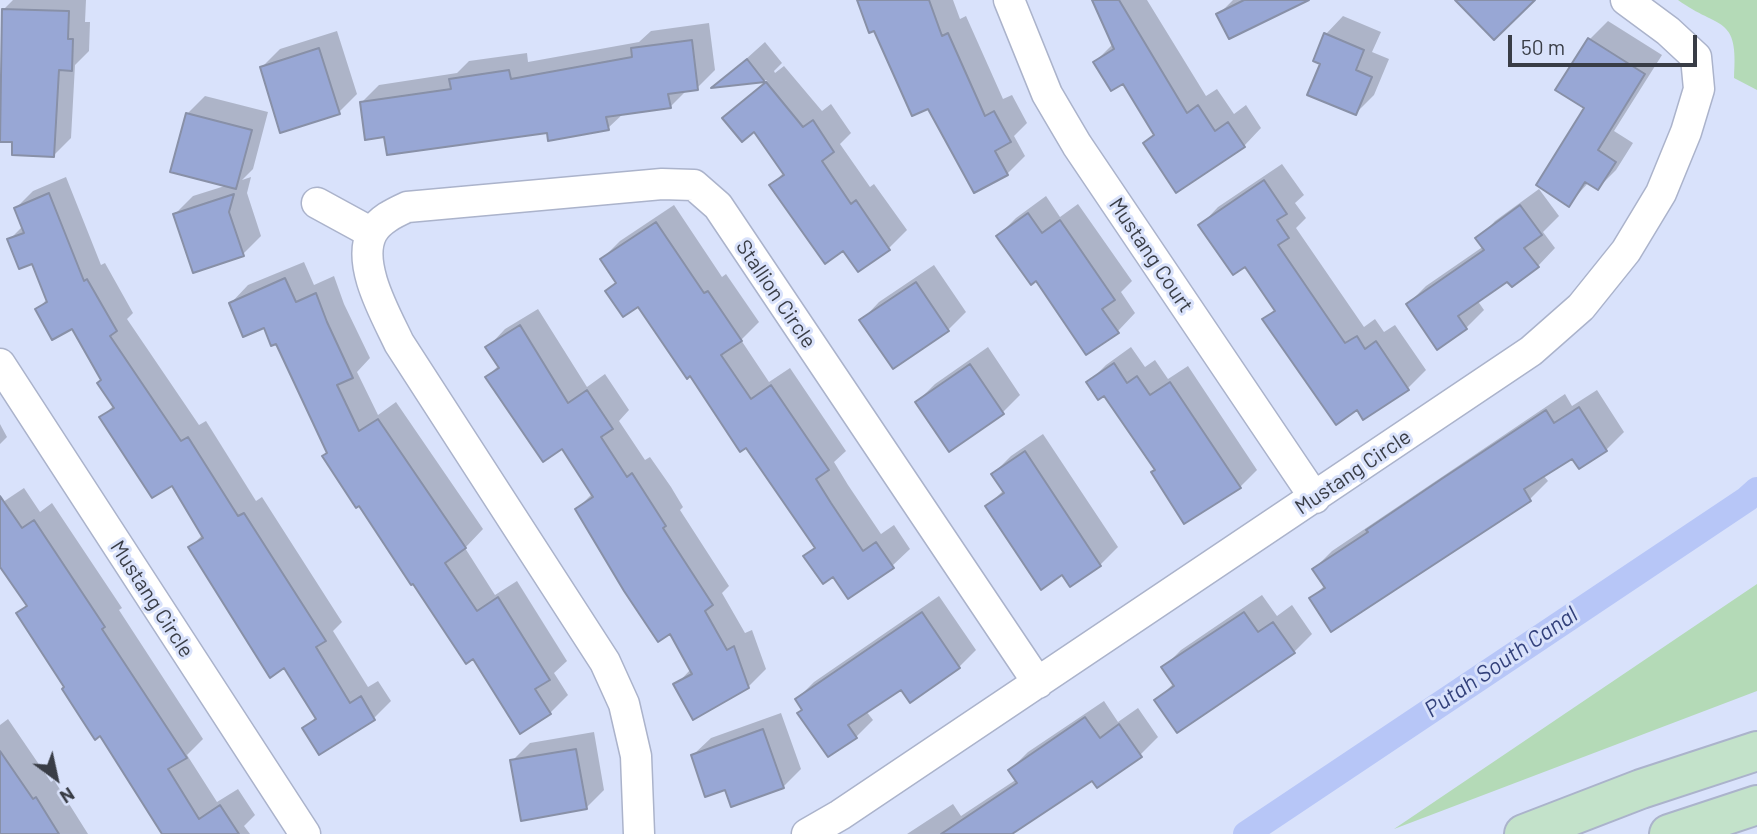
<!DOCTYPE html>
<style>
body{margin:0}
#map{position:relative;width:1757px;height:834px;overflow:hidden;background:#d9e2fb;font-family:Barlow,sans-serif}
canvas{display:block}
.north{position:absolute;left:21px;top:743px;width:70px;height:70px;-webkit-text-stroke:5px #d9e2fb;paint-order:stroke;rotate:147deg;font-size:19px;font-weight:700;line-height:28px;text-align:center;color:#393d46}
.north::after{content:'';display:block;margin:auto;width:24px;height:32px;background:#393d46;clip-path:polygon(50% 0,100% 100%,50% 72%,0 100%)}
.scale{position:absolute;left:1508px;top:35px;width:189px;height:32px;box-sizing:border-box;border:4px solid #393d46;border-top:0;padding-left:9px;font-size:21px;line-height:24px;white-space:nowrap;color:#393d46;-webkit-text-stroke:5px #d9e2fb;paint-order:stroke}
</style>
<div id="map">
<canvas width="1757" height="834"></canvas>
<div class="north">N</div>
<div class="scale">50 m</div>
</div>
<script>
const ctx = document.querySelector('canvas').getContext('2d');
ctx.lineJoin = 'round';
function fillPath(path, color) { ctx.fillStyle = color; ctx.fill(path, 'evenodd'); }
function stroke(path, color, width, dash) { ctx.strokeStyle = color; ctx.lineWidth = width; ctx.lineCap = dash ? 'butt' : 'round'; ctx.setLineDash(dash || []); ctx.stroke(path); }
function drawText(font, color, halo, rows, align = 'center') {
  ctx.font = font + ' Barlow,sans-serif'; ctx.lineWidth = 6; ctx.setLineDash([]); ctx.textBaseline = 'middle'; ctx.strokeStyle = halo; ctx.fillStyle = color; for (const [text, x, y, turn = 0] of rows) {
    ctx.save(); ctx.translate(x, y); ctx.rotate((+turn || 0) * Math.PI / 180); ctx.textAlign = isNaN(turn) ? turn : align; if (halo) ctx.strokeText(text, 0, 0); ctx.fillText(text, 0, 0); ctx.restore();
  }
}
fillPath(new Path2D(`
 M1678,0H1757V90L1734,78C1739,14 1719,30 1678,0Z
 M1757,584V691L1394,829Z`), '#b4dab7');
fillPath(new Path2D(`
 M13,0H86L85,22H90L89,51L75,65L71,138L53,156L14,141L0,140L3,10Z
 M859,0H953L960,19L966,16L1003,99L1012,95L1027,123L1014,136L1025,156L1007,174L929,106L875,29Z
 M1094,0H1147L1206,96L1217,89L1234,114L1246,105L1261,128L1244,146L1145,143L1155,133L1124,82L1095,62L1113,44Z
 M1233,0H1302L1219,14Z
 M1343,16L1381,32L1372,52L1389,59L1374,95L1356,113L1323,63L1326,34Z
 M1608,21L1662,55L1614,131L1633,143L1616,170L1598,188L1589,182L1569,204L1587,108L1590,39Z
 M709,23L715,70L697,88L687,90L670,107L624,113L608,128L386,135L361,103L379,85L457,73L469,61L527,53L528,62L639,42L651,31Z
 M337,31L357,94L339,112L262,67L280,49Z
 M765,42L782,63L774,71L775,73L784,66L822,111L831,104L851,133L840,144L870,187L874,184L907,230L889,248L858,270L844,249L772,185L784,172L755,130L725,118L767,80L716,86Z
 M205,96L268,112L253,169L242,180L251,177L247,193L261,236L243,254L175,214L193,196L228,185L187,114Z
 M1282,164L1304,195L1295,203L1306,218L1296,228L1364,327L1375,319L1384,332L1395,325L1426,370L1408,388L1364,418L1357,408L1264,320L1276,308L1246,265L1201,225L1218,207Z
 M66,177L101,265L105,263L133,313L127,319L199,425L206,421L256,501L262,497L342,622L333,631L368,687L378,681L391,701L374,718L305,728L316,717L285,666L270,676L237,626L190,548L203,534L172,484L101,418L114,405L103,380L72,326L37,310L47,299L33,262L9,240L23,226L16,208L33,191Z
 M1539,189L1559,216L1543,232L1555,248L1538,266L1508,279L1477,300L1484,310L1466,328L1408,304L1426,286L1484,246L1478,239L1495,221Z
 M1046,196L1060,217L1078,204L1132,281L1121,292L1135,313L1118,331L1037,278L998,236L1016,218Z
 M674,205L722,277L726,274L759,322L741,340L769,382L790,368L846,451L834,462L848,485L881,534L894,525L910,549L892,566L833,575L806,557L816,547L746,445L639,305L607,291L617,281L602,259L620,241Z
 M304,262L314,285L334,276L344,304L370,358L357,372L378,415L396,402L483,529L465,548L495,595L517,581L567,661L554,673L568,695L550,713L473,657L329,452L277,342L265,325L231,303L248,285Z
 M934,265L966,312L948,330L894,367L862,320L879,302Z
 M538,309L587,387L605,374L629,410L619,421L645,460L650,457L671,487L683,507L680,510L729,586L722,593L745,633L752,630L766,669L748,687L676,685L691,669L670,632L577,509L593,493L562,446L487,377L499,365L488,347L505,329Z
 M988,347L1020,395L1003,412L917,402L935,384Z
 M1131,347L1145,367L1155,360L1168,379L1188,366L1257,470L1240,487L1157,470L1104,394L1089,382L1106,365Z
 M1597,390L1624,432L1606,450L1573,456L1543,475L1548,481L1530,499L1311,599L1325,585L1314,569L1332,551L1565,394L1572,406Z
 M0,424L7,437L0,444Z
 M1043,434L1118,547L1100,565L1071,584L1063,573L987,506L1004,490L993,474L1011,456Z
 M24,488L40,512L52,503L122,608L119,610L203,739L187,755L217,802L238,789L255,815L244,826L250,834H175L66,687L18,614L27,604L0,564V504Z
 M1262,595L1277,616L1292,605L1312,634L1294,652L1157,700L1174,683L1163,668L1181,650Z
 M939,596L976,650L959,667L901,687L866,711L873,720L856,737L804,709L797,699L814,682Z
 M1104,701L1118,722L1138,708L1158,737L1140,755L1093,778L1008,834H907L953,804L961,816L1017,779L1010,770L1028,752Z
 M781,713L801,769L783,787H726L693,755L711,738Z
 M8,719L51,782L54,780L88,834H0V725Z
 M594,732L604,790L586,808L512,761L530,743Z`), '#0003');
stroke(new Path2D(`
 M1246,834L1747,499L1757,490`), '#b7c6f7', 26);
const building = new Path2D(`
 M857,0H929L942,36L948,33L985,116L994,111L1011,142L995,151L1008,175L974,193L928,109L912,116L874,31L869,33Z
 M1092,0H1119L1187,113L1198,105L1215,131L1228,122L1245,147L1176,193L1143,143L1154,135L1123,84L1111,91L1093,62L1114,49Z
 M1244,0H1309L1229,39L1216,14Z
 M1455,0H1535L1494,40Z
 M2,9L69,11L68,39H73L72,71L59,70L54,157L12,155V142H0Z
 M1324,33L1364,50L1356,70L1372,77L1356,115L1307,95L1320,64L1313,61Z
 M1588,38L1645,74L1598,150L1616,162L1598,190L1585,182L1569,207L1536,185L1584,108L1555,90Z
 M692,40L698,90L668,94L671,108L606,117L609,130L548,141L547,133L387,155L384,137L365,140L360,102L451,89L449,79L509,70L511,79L632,57L631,48Z
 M319,48L340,114L280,133L260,67Z
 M747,59L765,82L711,88Z
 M766,82L803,127L813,120L834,152L822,161L851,204L856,200L890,250L858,272L843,251L825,264L769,185L784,175L754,132L742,142L722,118Z
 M186,113L252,130L236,189L170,172Z
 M1264,180L1287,214L1277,220L1289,238L1278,245L1345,343L1357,336L1365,349L1376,341L1409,390L1363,420L1357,410L1336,425L1262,319L1275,311L1245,267L1233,275L1198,225Z
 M49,193L84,281L87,279L117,331L110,336L181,441L188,437L238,516L244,513L326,641L316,647L350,703L361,696L375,720L319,755L302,728L316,719L284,668L270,678L188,547L203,538L172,486L152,498L99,417L114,408L97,383L101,380L72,329L52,340L35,309L47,302L32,264L19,269L7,239L24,233L14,208Z
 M234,194L229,212L244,256L193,273L173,214Z
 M1520,205L1542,235L1524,248L1539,267L1512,287L1507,282L1458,316L1467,329L1437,350L1406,304L1484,250L1475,238Z
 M1028,213L1042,233L1060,220L1115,300L1102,309L1119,333L1086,355L1036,281L1031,285L996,236Z
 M656,222L704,293L708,291L742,341L721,355L751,399L771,385L829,470L816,479L831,503L863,551L876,542L894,568L848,599L833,577L823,584L803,556L815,548L746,448L740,452L690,376L687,379L638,307L623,317L605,291L616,283L600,259Z
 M285,278L296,302L316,293L327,322L353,378L337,385L359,431L378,419L466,548L445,563L477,611L498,597L550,680L535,689L551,714L520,734L473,659L466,664L413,584L411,585L359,506L356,508L322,456L327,453L276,344L271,346L264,328L243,337L229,303Z
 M916,282L949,331L893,369L859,320Z
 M520,325L568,403L587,390L613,429L601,437L627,477L632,473L666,526L663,528L713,605L705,611L727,650L734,646L749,688L693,720L673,684L692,674L670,634L658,642L624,591L575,509L593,497L562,449L543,462L485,377L499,368L485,347Z
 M1114,363L1127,383L1137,376L1150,395L1170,382L1241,488L1184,524L1151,472L1155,470L1104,396L1098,400L1086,382Z
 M970,364L1004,414L949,452L915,402Z
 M1579,407L1607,451L1579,469L1572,459L1524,489L1531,501L1331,632L1309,598L1325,588L1312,569L1368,532L1366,530L1443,478L1546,410L1554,423Z
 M1025,451L1101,566L1070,587L1062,575L1041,590L985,506L1004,493L991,474Z
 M0,496L22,528L34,520L105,627L102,629L187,758L168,769L199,819L220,805L239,834H162L100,736L95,740L82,720L62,689L64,687L16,613L27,606L0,567Z
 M922,612L960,668L910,703L901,690L848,725L857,738L828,757L797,713L802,710L795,699Z
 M1244,612L1258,632L1273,622L1295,653L1177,733L1154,700L1174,686L1161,667Z
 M1085,717L1100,738L1119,724L1142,757L1097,788L1092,781L1012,834H941L1017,783L1008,770Z
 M763,729L784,788L731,807L725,790L705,797L691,755Z
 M576,749L587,809L521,821L510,760Z
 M0,751L33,799L36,797L59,834H0Z`);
fillPath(building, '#98a7d5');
stroke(building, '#8890a7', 2);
const street = new Path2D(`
 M1009,0L1047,94L1077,145L1315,498
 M317,203L372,233
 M0,364L305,834
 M639,834L636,756L624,704L605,662L399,343C386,315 356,264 372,233C379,220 394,213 407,207L662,184L694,185L718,206L1038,683
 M807,834L840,815L1531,351L1581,307L1626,251L1661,193L1686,132L1699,89L1696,57L1668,31L1626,0`);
const secondary = new Path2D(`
 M1524,834L1641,789L1757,751
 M1669,834L1757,805`);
stroke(street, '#abb3cb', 33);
stroke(secondary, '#abb3cb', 42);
stroke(street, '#fff', 30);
stroke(secondary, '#c3e2ca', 38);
drawText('21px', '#393d46', '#d9e2fb', [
 ["Mustang Court",1151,255,56],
 ["Stallion Circle",776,294,56],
 ["Mustang Circle",1353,472,-34],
 ["Mustang Circle",152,599,57]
]);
drawText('italic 23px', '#33417b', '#d9e2fb', [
 ["Putah South Canal",1501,662,-34]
]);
</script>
